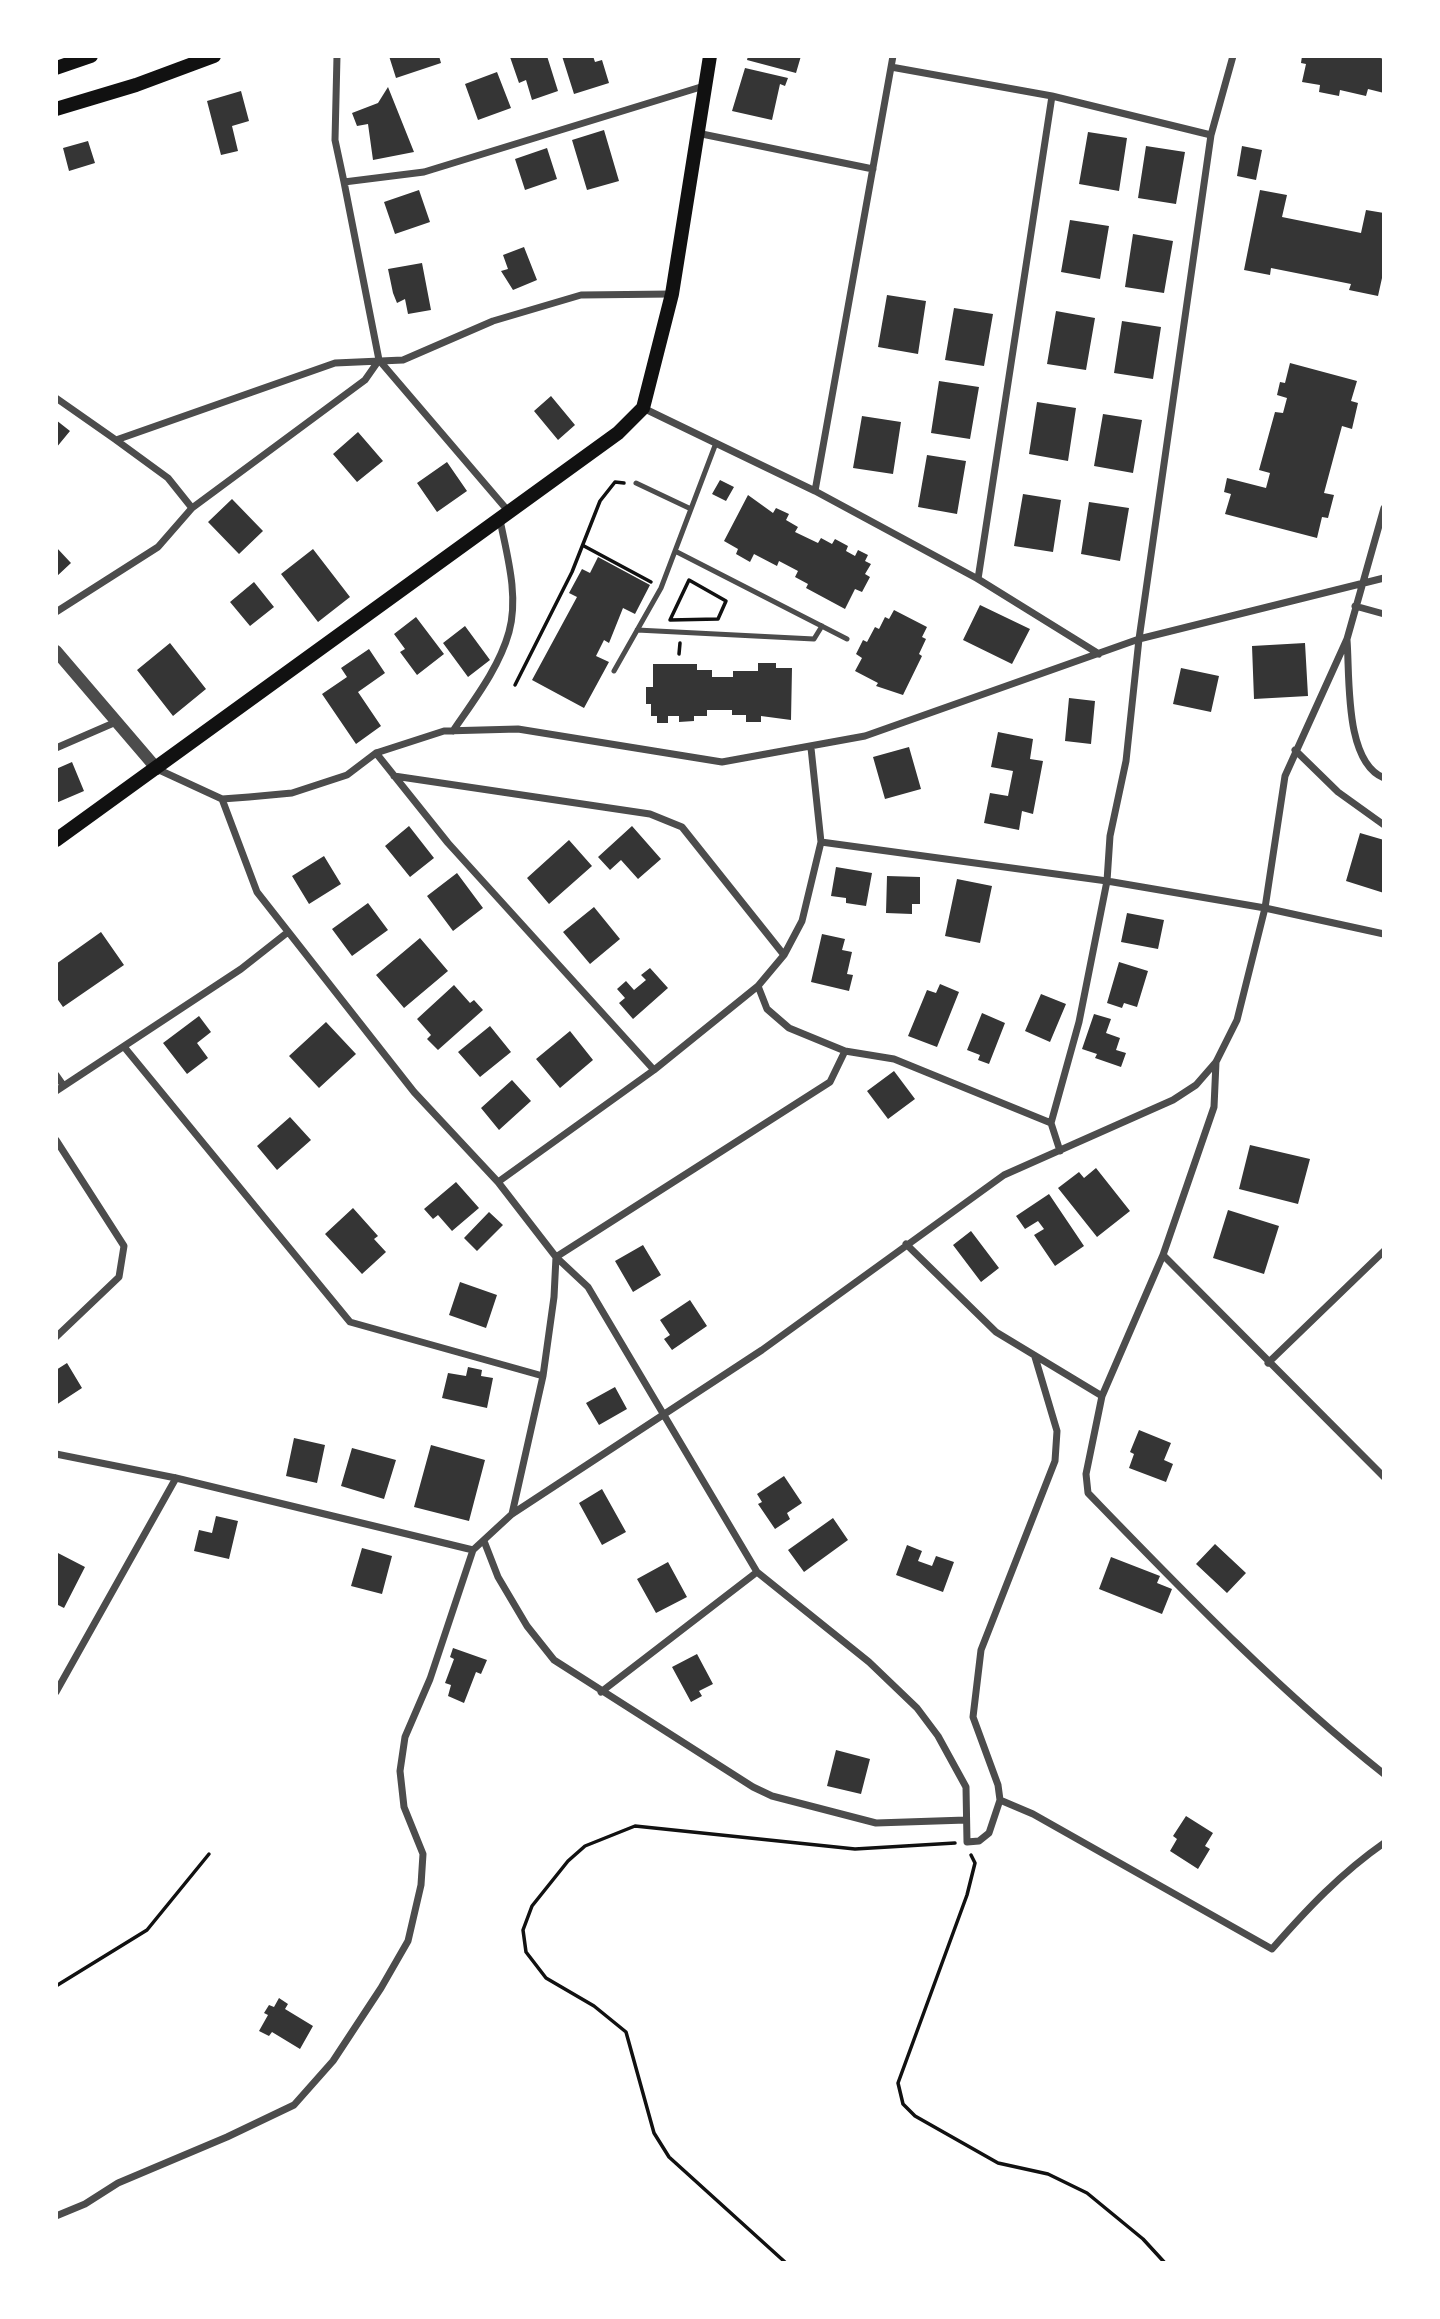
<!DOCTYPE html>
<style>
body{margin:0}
#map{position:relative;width:1440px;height:2319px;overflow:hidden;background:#fff;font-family:"Work Sans",sans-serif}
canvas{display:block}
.frame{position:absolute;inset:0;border:58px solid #fff;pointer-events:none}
</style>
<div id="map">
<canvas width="1440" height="2319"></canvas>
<div class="frame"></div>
</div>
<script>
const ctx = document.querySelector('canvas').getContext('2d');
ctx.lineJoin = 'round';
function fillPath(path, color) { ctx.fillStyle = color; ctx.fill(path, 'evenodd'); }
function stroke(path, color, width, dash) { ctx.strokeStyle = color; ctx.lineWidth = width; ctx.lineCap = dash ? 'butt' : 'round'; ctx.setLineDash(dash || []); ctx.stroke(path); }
fillPath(new Path2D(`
 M389,56H439L441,63L396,78Z
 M547,56L558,91L532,100L526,80L519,83L510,57Z
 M562,56H593L595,62L602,60L609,83L574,94Z
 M748,56H801L796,73L747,60Z
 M1302,56H1373L1384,59V93L1368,89L1366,96L1340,90L1339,96L1319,92L1320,85L1302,82L1306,64L1301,63Z
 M745,68L788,78L785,86L780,84L772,120L732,111Z
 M497,72L511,108L478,120L465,84Z
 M388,87L414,152L373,160L368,124L357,126L352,113L378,103Z
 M241,91L249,121L232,126L238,151L221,155L207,101Z
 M604,130L619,181L587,190L572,140Z
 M1088,132L1127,138L1119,191L1079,184Z
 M88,141L95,163L69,171L63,148Z
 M1146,146L1185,152L1176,204L1138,198Z
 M1242,146L1262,150L1256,180L1237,176Z
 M547,148L557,179L525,190L515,159Z
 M419,190L430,222L395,234L384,202Z
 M1260,190L1287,195L1282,217L1361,233L1366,210L1384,213V269L1378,296L1349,290L1351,284L1271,268L1270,275L1244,270Z
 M1070,220L1109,226L1100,279L1061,272Z
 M1133,234L1173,241L1164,293L1125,287Z
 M524,247L537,280L513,290L501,271L508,269L503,255Z
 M422,263L431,310L408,314L405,299L397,303L393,293L388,269Z
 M887,295L926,301L918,354L878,347Z
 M954,308L993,314L984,366L945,360Z
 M1056,311L1095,318L1086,370L1047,364Z
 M1122,321L1161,327L1153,379L1114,373Z
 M1290,363L1357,381L1351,401L1358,403L1352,429L1342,426L1324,493L1334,495L1328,518L1322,517L1317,538L1225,514L1231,494L1224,492L1227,478L1266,488L1270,473L1259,470L1275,412L1283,413L1287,398L1277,395L1280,382L1285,383Z
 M939,381L979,387L970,439L931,433Z
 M551,396L575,425L558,440L534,411Z
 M1037,402L1076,408L1068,461L1029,454Z
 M1103,414L1142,420L1133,473L1094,466Z
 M862,416L901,422L893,474L853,468Z
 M56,420L70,431L56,448Z
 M358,432L383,461L357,482L333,454Z
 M927,455L966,461L957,514L918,507Z
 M447,462L467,491L437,512L417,483Z
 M720,480L734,487L726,501L712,494Z
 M1023,494L1061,500L1053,552L1014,546Z
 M748,495L773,513L776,508L789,514L786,520L798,527L795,532L818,543L821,538L832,544L835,539L848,546L846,551L855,556L858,550L868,555L865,561L871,564L865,574L870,577L862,592L855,589L845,609L806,588L808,584L795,577L798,571L779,561L777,566L754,554L750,562L736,554L738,549L724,541Z
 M232,499L263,531L239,554L208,522Z
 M1089,502L1129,508L1120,561L1081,554Z
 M56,547L71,563L56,577Z
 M313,549L350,597L318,622L281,574Z
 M598,557L650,585L635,614L623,608L609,643L604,640L596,656L609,662L584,708L532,680L577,597L569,593L582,569L590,573Z
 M254,582L274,607L250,626L230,602Z
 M980,605L1030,629L1012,664L963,640Z
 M894,610L927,627L922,637L926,639L919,654L922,656L903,695L876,686L878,683L855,671L862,658L856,654L863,640L867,642L875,627L879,629L885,617L889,619Z
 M416,617L444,654L417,675L400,652L405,649L394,634Z
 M465,626L490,660L468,677L443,643Z
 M170,643L206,689L173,716L137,670Z
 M1305,643L1308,696L1254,699L1252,646Z
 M369,649L385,673L358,692L381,726L356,744L322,694L347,677L341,668Z
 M758,663H776V668H792L791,720L761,716V722H746V715H732V710H707V716H694V721L679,722V716H668V723H657V716H651V704H646V687H653V664H697V670H712V677H733V671H758Z
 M1181,668L1219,676L1211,712L1173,704Z
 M1069,698L1095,701L1091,744L1065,741Z
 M998,732L1033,739L1030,759L1043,761L1033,814L1022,811L1019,830L984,823L990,793L1008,796L1013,771L991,767Z
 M909,747L921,789L885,799L873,757Z
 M72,762L84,791L56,803V769Z
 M409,826L434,858L410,877L385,846Z
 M632,826L661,859L638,879L621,860L610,870L598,857Z
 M1360,833L1384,840V893L1346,881Z
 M569,840L592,866L549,904L527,878Z
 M324,856L341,884L309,904L292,876Z
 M836,867L872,873L866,906L846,903V898L831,896Z
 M457,873L483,908L453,931L427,896Z
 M887,876L920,877V904H912V914L886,913Z
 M957,879L992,886L980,943L945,936Z
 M368,903L388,930L352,956L332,929Z
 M594,907L620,939L590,964L563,932Z
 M1127,913L1164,920L1158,949L1121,942Z
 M101,932L124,965L63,1007L56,997V964Z
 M822,934L845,939L842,950L852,952L847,974L853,975L849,991L811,982Z
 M420,938L448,971L404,1008L376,975Z
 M1119,962L1148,971L1137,1007L1124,1003L1122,1008L1107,1003Z
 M650,968L668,988L633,1019L619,1003L625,998L617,989L626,981L634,990L646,980L641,975Z
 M940,984L959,992L937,1047L908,1036L927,990L936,993Z
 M454,985L470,1003L474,1000L483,1010L438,1050L427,1039L431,1035L417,1019Z
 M1041,994L1066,1004L1050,1042L1025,1031Z
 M982,1013L1005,1023L989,1064L978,1060L980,1055L967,1050Z
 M1094,1014L1111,1019L1106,1033L1120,1038L1116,1050L1126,1053L1121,1067L1095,1058L1097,1054L1082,1049Z
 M199,1016L211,1032L197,1043L208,1058L187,1074L163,1043Z
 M326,1022L356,1054L319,1088L289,1056Z
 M490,1026L511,1052L480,1077L458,1052Z
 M570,1031L593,1060L560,1088L536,1059Z
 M894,1071L915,1099L888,1119L867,1091Z
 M512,1080L531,1101L499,1130L481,1108Z
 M290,1117L311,1140L277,1170L257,1146Z
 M1250,1145L1310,1159L1298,1204L1239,1189Z
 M1096,1168L1130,1211L1097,1237L1058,1188L1079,1172L1084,1178Z
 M456,1182L479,1208L452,1231L438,1215L433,1219L424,1209Z
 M1049,1194L1084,1246L1055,1266L1034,1235L1044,1229L1038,1221L1025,1229L1016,1216Z
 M353,1208L378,1236L374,1239L386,1252L362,1274L325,1234Z
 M1228,1210L1279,1226L1264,1274L1213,1258Z
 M489,1212L503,1225L477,1251L464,1238Z
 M971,1231L999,1268L981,1282L953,1245Z
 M643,1245L661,1275L633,1292L615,1261Z
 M460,1282L497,1295L486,1328L449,1315Z
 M690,1300L707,1326L672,1350L664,1339L670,1335L660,1320Z
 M67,1363L82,1388L56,1405V1370Z
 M468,1367L482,1370L481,1376L493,1378L487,1408L442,1398L448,1373L466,1376Z
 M615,1387L627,1409L599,1425L586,1403Z
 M1139,1430L1171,1443L1164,1460L1173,1464L1166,1482L1129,1468L1134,1454L1130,1452Z
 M294,1438L325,1445L317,1483L286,1476Z
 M431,1445L485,1460L469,1521L414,1507Z
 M352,1448L396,1460L384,1499L341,1486Z
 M784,1476L802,1503L787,1513L790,1519L775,1529L758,1504L762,1502L757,1494Z
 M602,1489L626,1532L602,1545L579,1503Z
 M216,1516L238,1521L229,1559L194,1551L199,1530L212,1533Z
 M833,1518L848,1540L804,1572L788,1550Z
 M1215,1544L1246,1573L1227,1593L1196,1564Z
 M907,1545L922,1551L918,1561L932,1566L936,1556L954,1562L943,1592L896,1575Z
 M362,1548L392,1556L382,1594L351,1586Z
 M56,1552L85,1567L64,1608L56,1604Z
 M1111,1557L1160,1576L1157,1583L1172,1589L1162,1614L1099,1589Z
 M668,1562L687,1597L656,1613L637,1579Z
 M453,1648L487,1660L481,1674L476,1672L464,1703L448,1696L451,1685L445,1683L454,1659L450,1657Z
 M697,1654L713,1684L699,1691L702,1696L691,1702L672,1667Z
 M836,1750L870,1759L861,1794L827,1786Z
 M1186,1816L1213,1833L1205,1846L1210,1849L1198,1869L1170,1851L1177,1839L1173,1836Z
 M279,1998L288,2004L285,2009L313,2026L300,2049L272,2032L269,2036L259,2031L268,2015L264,2013L269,2005L274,2007Z`), '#353535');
stroke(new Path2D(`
 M584,546L651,582
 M689,580L726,601L718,619L670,620Z
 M679,654L680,643
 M515,685L572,572L600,501L615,482L624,483
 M971,1855L975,1863L967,1895L898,2083L903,2104L915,2116L998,2163L1048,2174L1087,2193L1143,2239L1165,2263
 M56,1986L147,1930L209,1854
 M786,2263L669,2157L654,2133L626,2032L594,2006L546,1978L526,1952L523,1930L532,1906L568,1861L585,1846L635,1826L855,1849L955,1843`), '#111', 3.5);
stroke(new Path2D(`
 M636,483L691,509
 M675,551L847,639
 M637,630L814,639L822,626
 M614,671L661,588L716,443`), '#4c4c4c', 5);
stroke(new Path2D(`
 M337,56L335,140L344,182L424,172L704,86
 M891,67L1052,96L1211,135
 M697,133L873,169
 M344,182L379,360L509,512
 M56,398L116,440L335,363L403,360L493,321L581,295L672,294
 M643,408L815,491L978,579L1099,654
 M116,440L168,478L192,508
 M815,491L893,56
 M978,579L1052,96
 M1355,606L1384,614
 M56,612L158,547L192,508L365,380L379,360
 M1347,640C1350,676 1344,762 1384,778
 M453,731C474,700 499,668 509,632C519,596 507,555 500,520
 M56,748L116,722
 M1295,750L1338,792L1384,825
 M376,753L448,843L654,1070
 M157,769L222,799L249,797L292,793L347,775L376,753L444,731L518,729L722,762L865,736L1139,639L1384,578
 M394,776L650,814L682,827L784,955
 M222,799L257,892L414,1092L498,1182L556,1257L554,1297L543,1376L512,1514
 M821,842L1107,881L1265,908L1384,934
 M758,986L767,1009L789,1028L845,1051L894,1059L1051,1123
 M125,1048L350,1322L543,1376
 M845,1051L830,1082L556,1257L588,1287L757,1572L869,1662L917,1708L938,1736L966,1787L967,1842L979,1841L989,1833L1000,1800L998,1785L973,1717L981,1650L1055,1461L1057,1431L1035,1357
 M1216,1062L1214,1107L1163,1255L1102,1396L1086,1474L1088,1493C1184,1592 1276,1688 1384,1774
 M56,1075L63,1085
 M56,1091L241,969L288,932
 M56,1140L124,1246L119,1277L56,1337
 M1060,1151L1051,1123L1079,1022L1107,881L1110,836L1126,761L1139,639L1211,135L1233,56
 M498,1182L654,1070L758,986L784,955L802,921L821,842L811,748
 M906,1244L996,1332L1102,1396
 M1163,1255L1384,1477
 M1268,1363L1384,1251
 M56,1454L176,1478L473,1550L512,1514L762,1350L1004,1175L1173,1100L1196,1085L1216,1062L1237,1020L1265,908L1285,776L1347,639L1384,508
 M484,1541L498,1577L527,1626L554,1660L753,1787L772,1796L876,1823L966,1820
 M56,1692L176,1478
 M601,1692L757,1572
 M1000,1800L1033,1814L1272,1949C1307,1909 1341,1873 1384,1843
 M56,2216L85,2204L118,2183L227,2137L294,2105L333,2061L381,1988L408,1941L421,1885L423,1854L404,1807L400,1771L405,1737L430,1679L473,1550`), '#4c4c4c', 7);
stroke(new Path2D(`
 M56,651L157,769`), '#4c4c4c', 12);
stroke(new Path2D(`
 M56,68L91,56
 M56,109L136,85L214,56
 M56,840L618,433L643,408L672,294L710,56`), '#111', 14);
</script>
